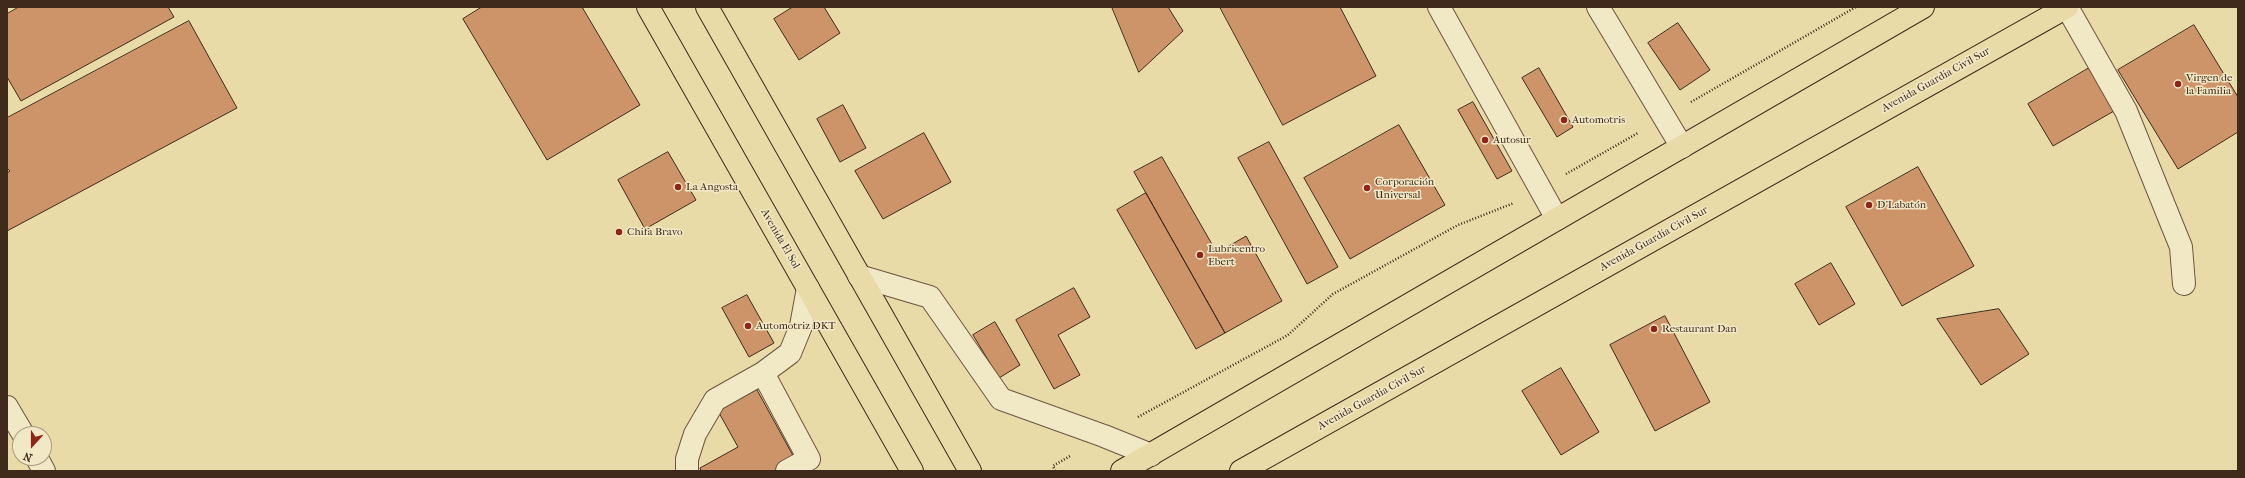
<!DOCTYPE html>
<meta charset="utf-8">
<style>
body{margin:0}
#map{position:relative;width:2245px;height:478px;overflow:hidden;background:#e9dba7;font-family:"IM FELL French Canon",serif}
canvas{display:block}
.frame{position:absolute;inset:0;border:8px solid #3f2a1c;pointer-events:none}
.north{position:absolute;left:12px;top:426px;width:40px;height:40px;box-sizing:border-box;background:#f1e8c6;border:1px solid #aa9c82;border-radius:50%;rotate:201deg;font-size:11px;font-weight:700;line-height:16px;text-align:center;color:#3f2a1c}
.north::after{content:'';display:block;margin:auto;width:14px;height:18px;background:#8f2418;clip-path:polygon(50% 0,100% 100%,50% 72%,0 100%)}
</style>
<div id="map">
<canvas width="2245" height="478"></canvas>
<div class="frame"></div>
<div class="north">N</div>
</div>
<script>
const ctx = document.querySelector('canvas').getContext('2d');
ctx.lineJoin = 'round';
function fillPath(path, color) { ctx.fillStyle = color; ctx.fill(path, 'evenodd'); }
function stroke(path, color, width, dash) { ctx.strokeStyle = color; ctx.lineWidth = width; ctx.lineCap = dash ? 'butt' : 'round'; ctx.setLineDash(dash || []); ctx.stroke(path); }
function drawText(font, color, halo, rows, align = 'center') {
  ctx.font = font + ' "IM FELL French Canon",serif'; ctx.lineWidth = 3; ctx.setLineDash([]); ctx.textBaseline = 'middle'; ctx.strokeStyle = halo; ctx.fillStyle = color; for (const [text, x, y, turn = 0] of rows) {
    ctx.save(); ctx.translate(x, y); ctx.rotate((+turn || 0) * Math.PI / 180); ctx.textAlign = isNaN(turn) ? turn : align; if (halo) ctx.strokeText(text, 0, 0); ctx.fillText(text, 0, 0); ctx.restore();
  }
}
const building = new Path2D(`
 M19,7H168L174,17L21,101L7,77V14Z
 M482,7H582L640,105L547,160L463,19Z
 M793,7H824L840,33L799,60L774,19Z
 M1112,7H1168L1183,31L1139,72Z
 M1220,7H1340L1376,76L1283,125Z
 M189,21L237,108L7,231V173L10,171L7,168V118Z
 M1678,23L1710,70L1680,90L1648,43Z
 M2194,25L2238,97V132L2178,169L2118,70Z
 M2096,64L2121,107L2053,146L2028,104Z
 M1539,68L1573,127L1557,137L1522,78Z
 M1473,102L1512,171L1497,179L1458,110Z
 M843,105L866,148L840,162L817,119Z
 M1399,125L1445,205L1350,259L1304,178Z
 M924,133L951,182L883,219L855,171Z
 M1269,142L1338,267L1307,284L1238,158Z
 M668,152L696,200L645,229L618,180Z
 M1162,157L1217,253L1246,236L1282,301L1225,333L1134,172Z
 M1918,167L1974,266L1902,306L1846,207Z
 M1146,193L1225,333L1196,349L1117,210Z
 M1831,263L1855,304L1819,325L1795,284Z
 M1074,288L1090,317L1058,335L1080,375L1054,389L1016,320Z
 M747,295L774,343L749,357L722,308Z
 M1999,309L2029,354L1981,385L1937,319Z
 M1665,316L1710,402L1655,431L1610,345Z
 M995,322L1020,365L999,378L973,335Z
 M1561,368L1599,432L1561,455L1522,391Z
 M757,390L796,461L777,471H701L700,468L738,447L718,411Z`);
fillPath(building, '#ce9469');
stroke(building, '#3f2a1c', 1);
const minor = new Path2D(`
 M1439,7L1557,219
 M1598,7L1682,147
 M2067,7L2126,111L2181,247L2184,284
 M859,276L930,297L1001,399L1104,436L1151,455
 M763,373L809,459L787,471
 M7,407L23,434
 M37,458L44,471
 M687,471V459L695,434L715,400L763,373L790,353L801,326L808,288`);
const major = new Path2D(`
 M648,7L912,471
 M707,7L970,471
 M1122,471L1923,7
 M1241,471L2067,7`);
stroke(minor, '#6a563f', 24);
stroke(major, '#3f2a1c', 24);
stroke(new Path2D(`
 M1691,102L1856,7
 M1566,174L1638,133
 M1138,417L1288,335L1333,294L1458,225L1514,203
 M1055,471L1053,466L1070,456`), '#3f2a1c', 2.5, [1, 2]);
stroke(minor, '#f1e8c6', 22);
stroke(major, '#e9dba7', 22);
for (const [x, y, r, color] of [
 [2178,84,4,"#8f2418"],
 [1564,120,4,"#8f2418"],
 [1485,140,4,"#8f2418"],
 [678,187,4,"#8f2418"],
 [1367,188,4,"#8f2418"],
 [1869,205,4,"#8f2418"],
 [619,232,4,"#8f2418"],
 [1200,255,4,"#8f2418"],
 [748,326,4,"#8f2418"],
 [1654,329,4,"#8f2418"]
]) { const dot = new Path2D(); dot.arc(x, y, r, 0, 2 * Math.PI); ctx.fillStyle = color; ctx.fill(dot); stroke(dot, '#f1e8c6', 1.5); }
drawText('11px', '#3f2a1c', '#f1e8c6', [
 ["Virgen de",2186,78],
 ["la Familia",2186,91],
 ["Automotris",1572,120],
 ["Autosur",1493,140],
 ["Corporación",1375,182],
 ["Universal",1375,195],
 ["La Angosta",686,187],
 ["D'Labatón",1877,205],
 ["Chifa Bravo",627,232],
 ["Lubricentro",1208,249],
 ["Ebert",1208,262],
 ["Automotriz DKT",756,326],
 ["Restaurant Dan",1662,329]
], 'left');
drawText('11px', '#3f2a1c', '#f1e8c6', [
 ["Avenida Guardia Civil Sur",1936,80,-29],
 ["Avenida El Sol",780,239,60],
 ["Avenida Guardia Civil Sur",1654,239,-29],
 ["Avenida Guardia Civil Sur",1372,398,-29]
]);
</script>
